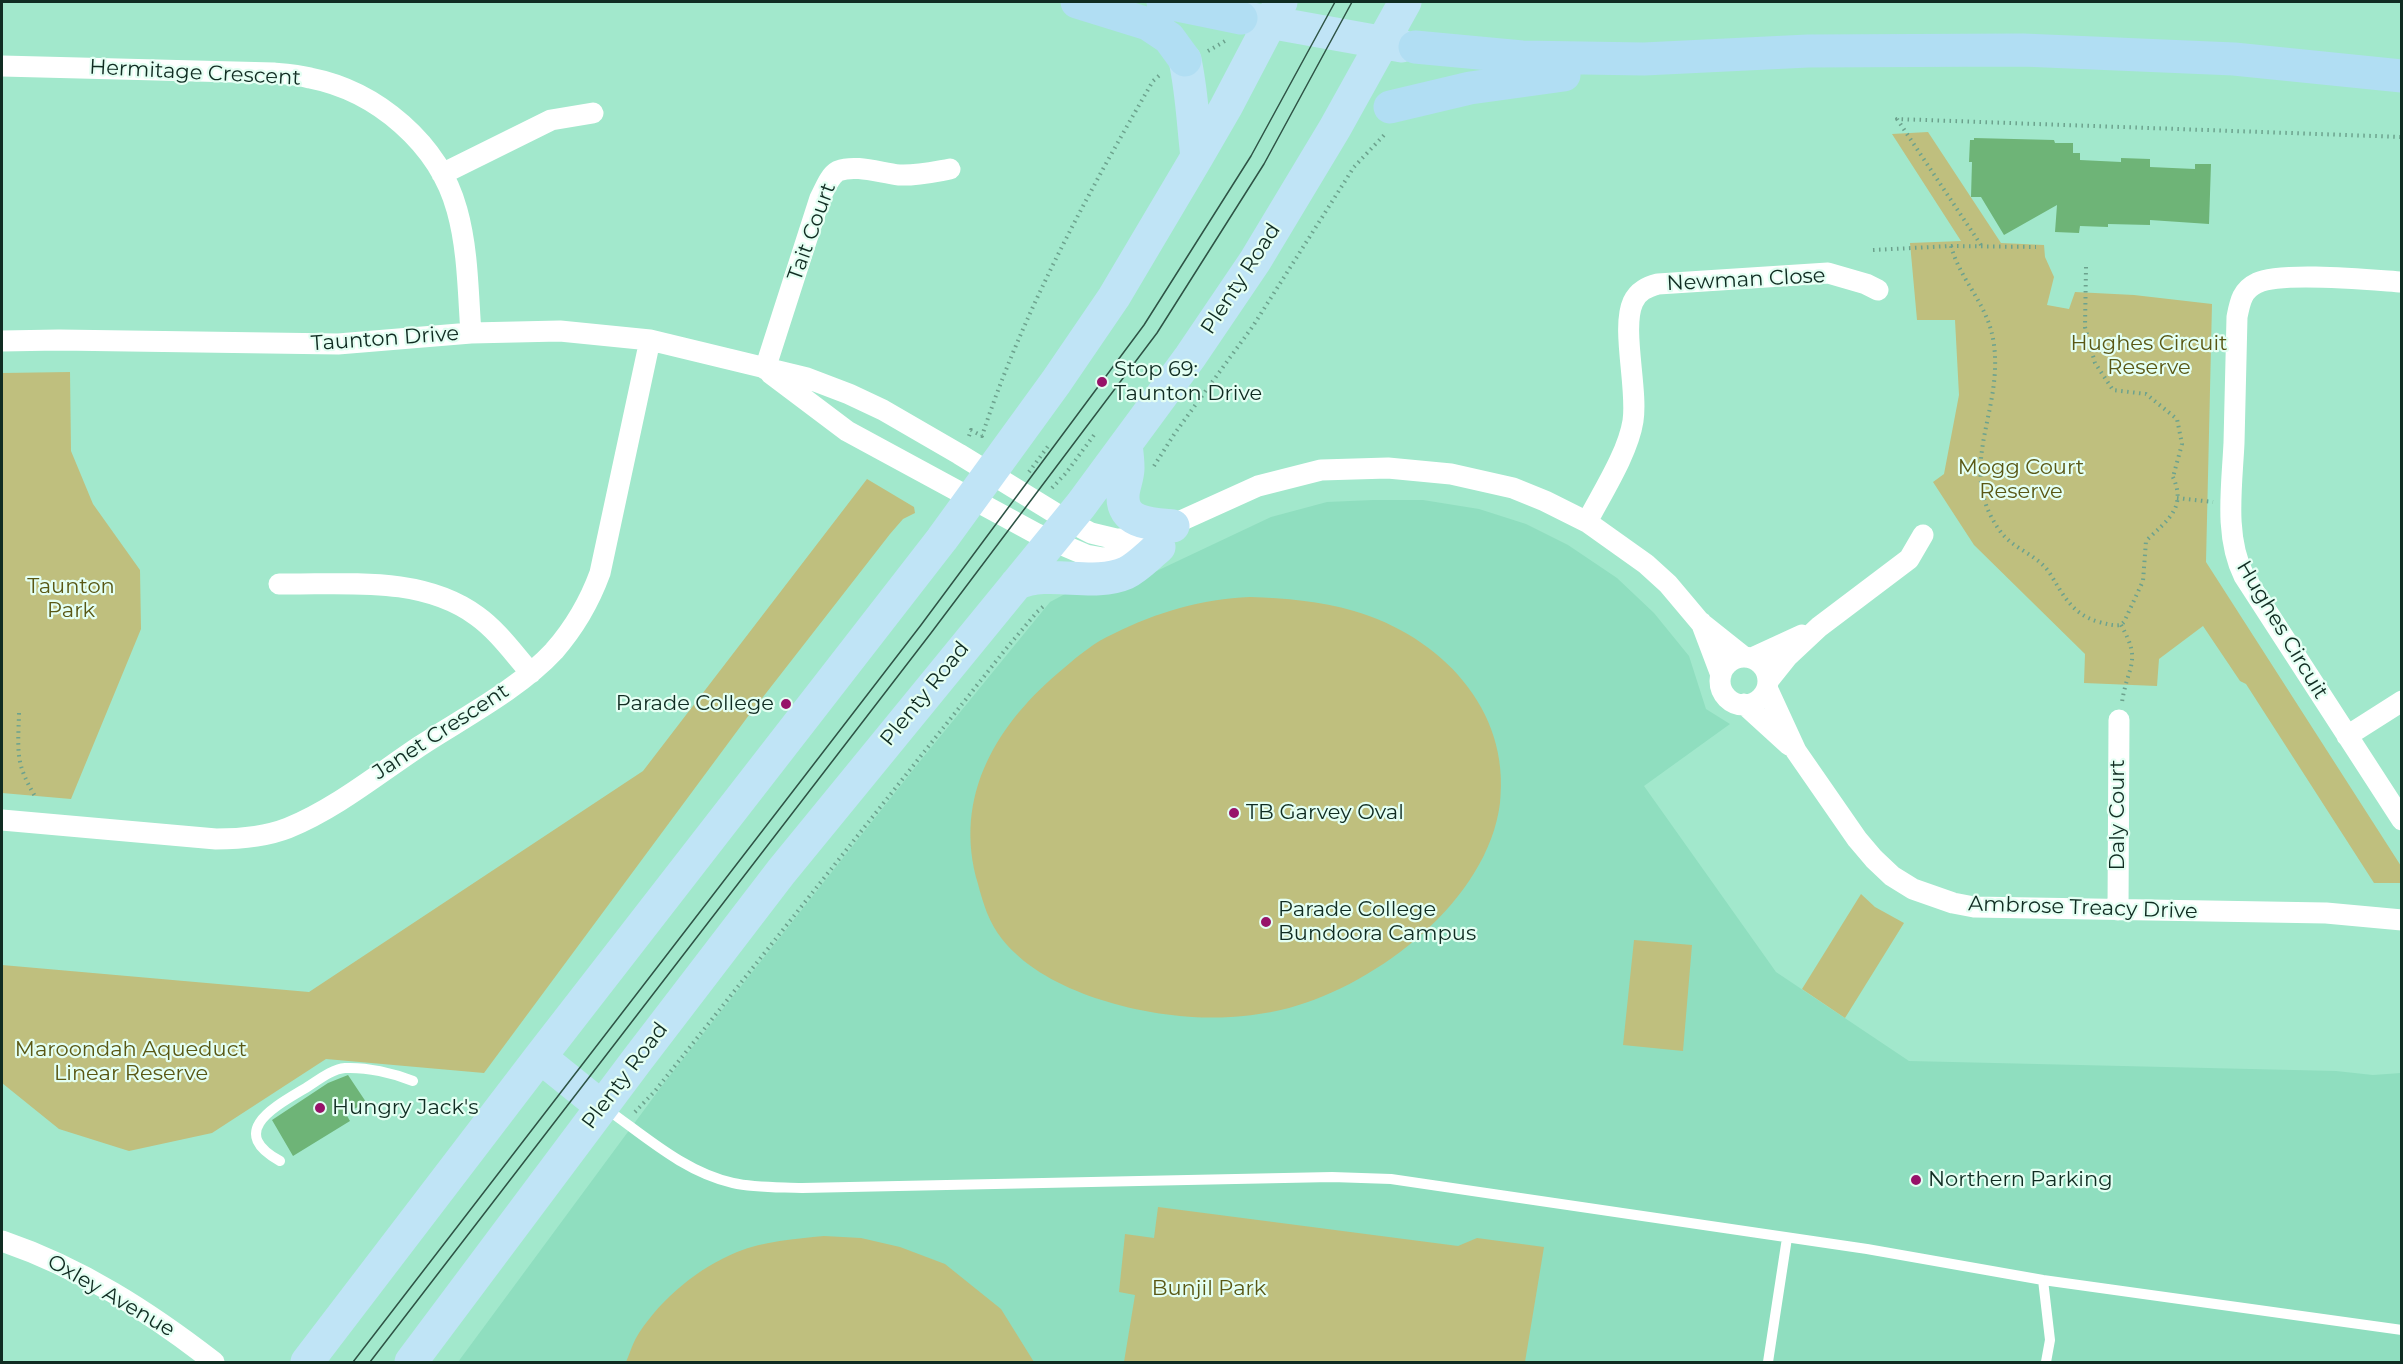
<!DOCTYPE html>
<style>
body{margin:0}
#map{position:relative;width:2403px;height:1364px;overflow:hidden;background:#a2e8cc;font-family:Montserrat,sans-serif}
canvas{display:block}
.frame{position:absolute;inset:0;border:3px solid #102c22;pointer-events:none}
</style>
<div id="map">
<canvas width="2403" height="1364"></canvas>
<div class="frame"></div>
</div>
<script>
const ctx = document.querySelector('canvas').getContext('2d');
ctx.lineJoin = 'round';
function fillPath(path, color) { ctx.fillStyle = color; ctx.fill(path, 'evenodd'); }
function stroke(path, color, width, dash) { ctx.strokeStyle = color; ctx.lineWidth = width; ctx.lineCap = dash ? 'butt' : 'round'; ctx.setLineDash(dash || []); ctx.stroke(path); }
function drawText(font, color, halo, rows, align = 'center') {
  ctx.font = font + ' Montserrat,sans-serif'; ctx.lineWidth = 4.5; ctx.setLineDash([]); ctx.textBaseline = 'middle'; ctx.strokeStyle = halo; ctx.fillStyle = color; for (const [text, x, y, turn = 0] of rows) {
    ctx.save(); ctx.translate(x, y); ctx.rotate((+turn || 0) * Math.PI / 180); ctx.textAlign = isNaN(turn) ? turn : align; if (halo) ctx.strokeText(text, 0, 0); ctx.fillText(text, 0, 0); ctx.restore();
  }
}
fillPath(new Path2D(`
 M1373,500H1423L1479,509L1526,524L1568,545L1617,578L1654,613L1689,656L1706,709L1730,724L1644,786L1776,972L1909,1061L2336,1071L2373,1075L2401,1073V1362H458L664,1083L921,760L1050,602L1065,594L1127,585L1271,517L1327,502Z`), '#8fdebf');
fillPath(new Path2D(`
 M1928,132L2001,243L2044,245L2045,257L2054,277L2047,305L2069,309L2075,292L2134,295L2212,304L2206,562L2401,866V883H2374L2246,684L2240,681L2203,626L2159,659L2157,686L2084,683L2085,654L1974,545L1933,482L1944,474L1959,395L1955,320H1917L1910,243L1961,241L1892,134Z
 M70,372L71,451L93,504L140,570L141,629L71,799L2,793V373Z
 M867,479L914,507L915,513L903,519L890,534L749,715L484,1073L326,1059L212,1133L129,1151L59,1129L2,1083V965L309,992L643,771Z
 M1250,597C1285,598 1320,601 1354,611C1440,636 1511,709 1500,803C1488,900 1378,984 1289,1008C1258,1016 1224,1019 1192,1017C1130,1013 1042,990 1002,939C989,923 983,903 978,884C952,796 997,723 1064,668C1079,655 1095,642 1113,634C1157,612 1202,599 1250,597Z
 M1861,894L1875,907L1904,923L1845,1018L1802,989Z
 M1634,940L1692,945L1683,1051L1623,1045Z
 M1158,1207L1458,1246L1477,1238L1544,1247L1525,1362H1124L1135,1295L1119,1292L1125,1234L1154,1238Z
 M824,1236L861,1238L900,1247L945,1264L1001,1309L1034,1362H626C630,1353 633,1342 639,1333C662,1298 698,1268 737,1252C764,1241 795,1239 824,1236Z`), '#bfbf7e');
fillPath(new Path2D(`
 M1974,138L2054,140L2055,143H2073V153H2080V160L2121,162V158L2150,159V167L2195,169V164H2211L2209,224L2150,220V225L2108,224V227L2080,226L2079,233L2055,232L2057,205L2004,235L1981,197H1971L1972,162H1969L1970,140H1974Z
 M348,1075L366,1102L346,1114L350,1121L293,1156L272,1120L328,1083Z`), '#6eb477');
stroke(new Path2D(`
 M1208,51L1225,41
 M1981,245L1897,119L2402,137
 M1951,246L2036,247
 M1873,250L1951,246C1961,283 1989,304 1994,345C2003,413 1955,469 2000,531C2013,549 2036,554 2049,572C2063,594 2071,614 2099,622C2107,624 2113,626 2121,625L2124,622L2143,581L2146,541C2167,520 2188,508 2172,475
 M2086,267L2085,327L2095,363L2113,390L2146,394L2177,419L2182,444L2173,477
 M969,436L971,430L982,436C1022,313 1088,193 1153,81L1161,74
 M1154,466L1175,433L1253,326L1354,167L1386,133
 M1029,472L1049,445
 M1052,488L1066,473L1094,435
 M2177,498L2213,502
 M2121,625C2142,662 2128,664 2122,702
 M19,713C18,753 15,763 36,798
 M635,1112L655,1091L1005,650L1037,612L1045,605`), '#6ca28d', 4, [1.5, 4.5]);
stroke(new Path2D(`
 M605,1108C645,1136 684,1172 733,1183C755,1188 779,1187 802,1188L1332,1177L1391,1179L1867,1249L2043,1280L2402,1330
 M280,1161C227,1132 274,1107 304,1089C316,1082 331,1069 345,1068C367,1067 393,1073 413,1081
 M2043,1280L2050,1340L2046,1362
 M1768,1362L1787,1238`), '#fff', 10);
stroke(new Path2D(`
 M2,66L274,73C286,74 299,75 310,78C377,91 439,144 457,210C468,249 468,293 471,333
 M442,174L551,120L593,113
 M2402,282C2372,280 2281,271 2257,283C2242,290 2240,302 2237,317C2236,359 2235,401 2234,443C2232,486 2224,536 2244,576L2402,820
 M2,341L59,340L338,344L471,333L560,331L650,340L807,378L849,394L883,410L959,454L1068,521L1091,533L1116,539H1132L1154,533L1258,486L1321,470L1388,468L1451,474L1513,488L1545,501L1587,522L1646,564L1668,584L1700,622L1744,657
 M765,369L820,198C825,189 829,176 838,171C856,164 880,173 899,175C916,176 933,172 950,169
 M770,373L847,431L1037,534L1086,555L1103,558L1149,549
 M1587,522C1602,493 1628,453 1633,421C1638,389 1621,328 1633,302C1638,291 1647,287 1658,284L1828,273L1866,284L1878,290
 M279,584C345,585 421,575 477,616C498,631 514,654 531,673
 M1701,622L1721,675
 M1720 681a24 24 0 1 1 48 0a24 24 0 1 1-48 0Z
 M1752,658L1802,635
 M1768,681L1788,656L1819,627L1909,559L1923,535
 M1767,688L1796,751L1857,839L1874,859L1892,876L1913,889L1953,903L1974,907L2326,913L2402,920
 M1744,704L1789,745
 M2347,736L2402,701
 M2,820L216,839C241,839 265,837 288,828C335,809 378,774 420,746C463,718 520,688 554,651C575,627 589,603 600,573L650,340
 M2118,910L2119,720
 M2,1241C81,1268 148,1311 214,1362`), '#fff', 21);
stroke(new Path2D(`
 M1252,19L1402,46
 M1185,60C1192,92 1193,124 1197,157
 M1126,445C1127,452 1128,460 1128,468C1128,478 1123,487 1123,496C1122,524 1153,524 1173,526
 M1016,584C1050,568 1091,588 1126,573C1138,567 1148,556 1159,547
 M540,1057L602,1107
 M307,1362L540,1057L942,539L1056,382L1114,297L1197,157L1226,107L1281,2
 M411,1362L637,1060L781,872L1081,505L1190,357L1255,261L1335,128L1405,2`), '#c0e4f6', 33);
stroke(new Path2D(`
 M1077,2L1148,24L1169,38L1185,60
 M1163,2L1241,18
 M1415,47L1522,57L1644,59L1808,51L2023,50L2234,59L2402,76
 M1390,107L1470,88L1564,75`), '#b1def3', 33);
stroke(new Path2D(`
 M353,1362L921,625L1144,325L1251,156L1335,2
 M370,1362L931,633L1157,333L1264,164L1352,2`), '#2e5345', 1.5);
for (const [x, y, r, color] of [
 [1102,382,6,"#971369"],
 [786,704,6,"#971369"],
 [1234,813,6,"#971369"],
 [1266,922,6,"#971369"],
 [320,1108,6,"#971369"],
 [1916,1180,6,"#971369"]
]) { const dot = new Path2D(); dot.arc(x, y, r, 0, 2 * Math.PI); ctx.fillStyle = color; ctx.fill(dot); stroke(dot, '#e4fff3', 2); }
drawText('21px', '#102c22', '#e4fff3', [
 ["Hermitage Crescent",195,73,3],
 ["Tait Court",812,232,-70],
 ["Plenty Road",1241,279,-57],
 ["Newman Close",1746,280,-3],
 ["Taunton Drive",385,339,-4],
 ["Hughes Circuit",2282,630,59],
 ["Plenty Road",925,694,-51],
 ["Janet Crescent",441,732,-33],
 ["Daly Court",2118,815,-90],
 ["Ambrose Treacy Drive",2083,908,2],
 ["Plenty Road",625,1076,-53],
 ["Oxley Avenue",111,1296,30]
]);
drawText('21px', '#595714', '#e4fff3', [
 ["Hughes Circuit",2149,344],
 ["Reserve",2149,368],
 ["Mogg Court",2021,468],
 ["Reserve",2021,492],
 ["Taunton",71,587],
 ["Park",71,611],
 ["Maroondah Aqueduct",131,1050],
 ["Linear Reserve",131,1074],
 ["Bunjil Park",1209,1289]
]);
drawText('21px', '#102c22', '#e4fff3', [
 ["Stop 69:",1114,370],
 ["Taunton Drive",1114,394],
 ["Parade College",774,704,"right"],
 ["TB Garvey Oval",1246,813],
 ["Parade College",1278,910],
 ["Bundoora Campus",1278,934],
 ["Hungry Jack's",332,1108],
 ["Northern Parking",1928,1180]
], 'left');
</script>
